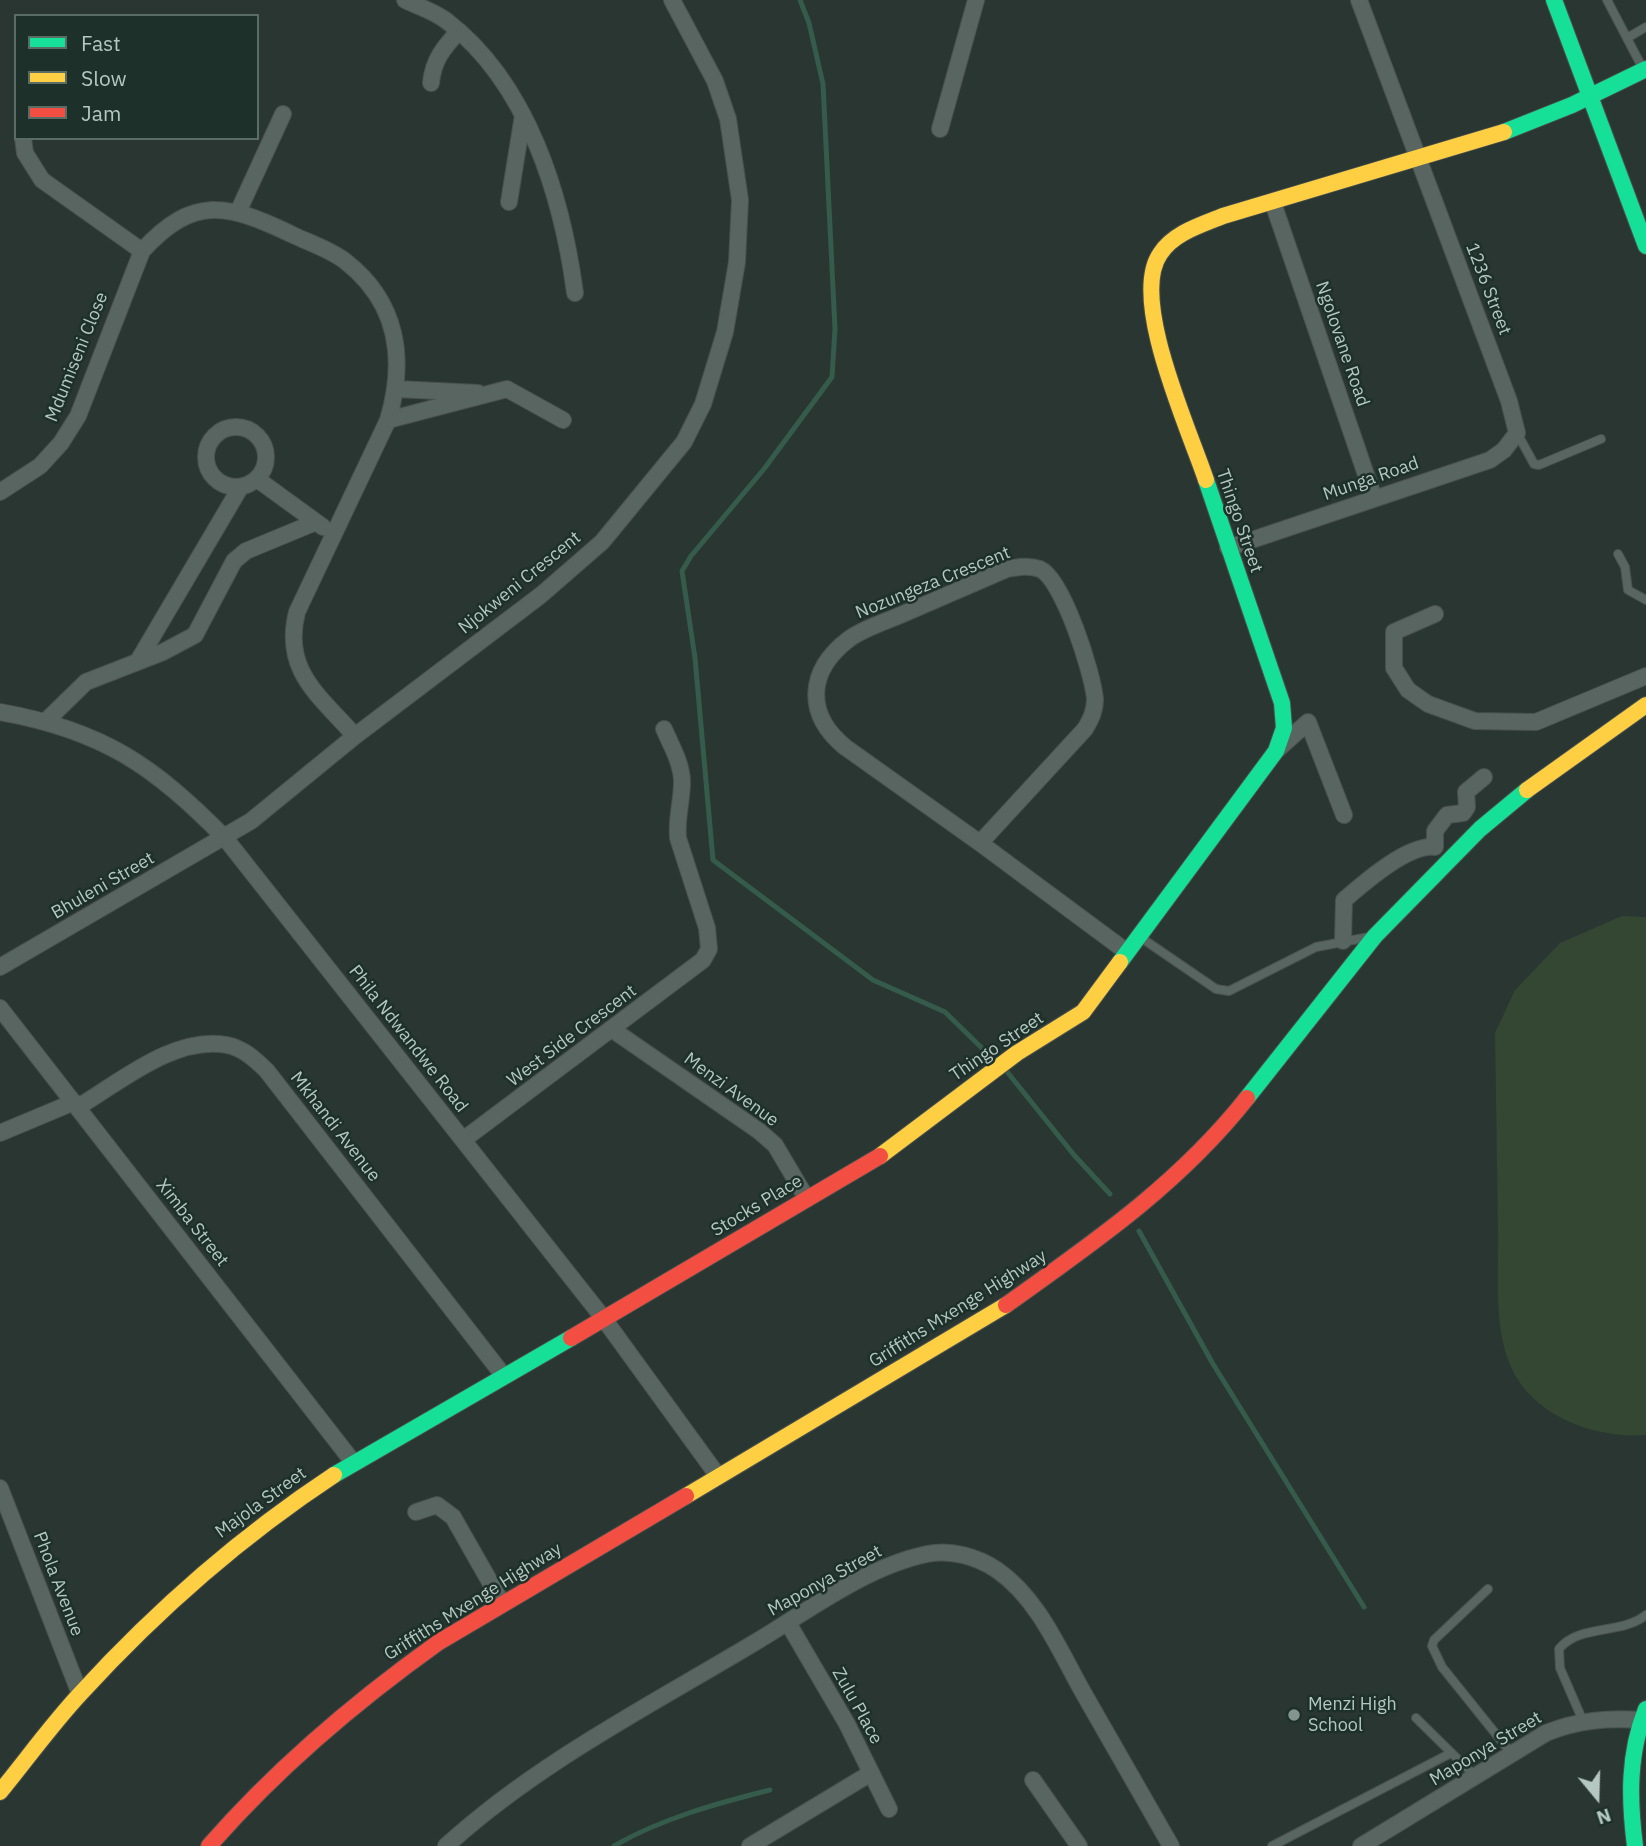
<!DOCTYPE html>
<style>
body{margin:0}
#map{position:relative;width:1646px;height:1846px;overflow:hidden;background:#2a3632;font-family:"IBM Plex Sans",sans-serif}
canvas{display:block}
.legend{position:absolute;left:14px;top:14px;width:245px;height:126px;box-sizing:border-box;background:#1d312a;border:2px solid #596d66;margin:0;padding:9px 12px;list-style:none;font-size:21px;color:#b4c7c1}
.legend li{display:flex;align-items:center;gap:14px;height:35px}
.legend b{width:35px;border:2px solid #596d66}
.north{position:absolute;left:1562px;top:1762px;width:70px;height:70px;-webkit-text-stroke:5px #1d312a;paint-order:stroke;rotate:161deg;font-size:19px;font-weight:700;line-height:28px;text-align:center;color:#b4c7c1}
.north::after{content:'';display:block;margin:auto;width:24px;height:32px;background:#b4c7c1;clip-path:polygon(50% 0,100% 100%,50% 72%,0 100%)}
</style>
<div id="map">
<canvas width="1646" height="1846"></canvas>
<ul class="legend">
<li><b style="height:9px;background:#16e098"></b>Fast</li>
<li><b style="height:9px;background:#ffcf43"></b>Slow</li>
<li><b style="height:9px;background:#f24e42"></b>Jam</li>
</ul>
<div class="north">N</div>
</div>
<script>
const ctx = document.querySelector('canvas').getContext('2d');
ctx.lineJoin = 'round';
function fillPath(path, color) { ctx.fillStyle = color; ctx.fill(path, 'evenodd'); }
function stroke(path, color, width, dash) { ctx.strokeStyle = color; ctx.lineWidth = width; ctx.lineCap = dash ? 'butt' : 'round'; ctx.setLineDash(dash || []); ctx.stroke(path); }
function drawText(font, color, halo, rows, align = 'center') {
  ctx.font = font + ' "IBM Plex Sans",sans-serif'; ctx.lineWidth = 5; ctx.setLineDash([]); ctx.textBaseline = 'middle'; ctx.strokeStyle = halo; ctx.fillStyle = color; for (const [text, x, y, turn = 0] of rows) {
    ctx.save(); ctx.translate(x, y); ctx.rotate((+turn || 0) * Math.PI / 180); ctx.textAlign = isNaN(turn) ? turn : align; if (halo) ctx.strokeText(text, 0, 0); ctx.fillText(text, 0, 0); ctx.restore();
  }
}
fillPath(new Path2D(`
 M1622,916L1646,917V1435C1596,1439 1533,1417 1511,1367C1493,1326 1499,1274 1498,1230C1497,1164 1496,1099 1495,1033L1515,990L1560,943Z`), '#334733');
stroke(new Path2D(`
 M800,0L809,23L823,84L835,329L832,377L764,469L691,556L682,571L695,658L713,860L873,980L945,1012L987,1053
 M1008,1073L1074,1155L1110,1194
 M1139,1231L1213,1364L1364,1607
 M614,1846C660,1819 718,1803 770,1790`), '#355b4d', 5);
const lane = new Path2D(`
 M1607,0L1642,67
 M1627,38L1646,27
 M1517,433L1534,464L1539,465L1601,439
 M1618,554L1625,567L1628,590L1646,600
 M1140,937L1216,989L1229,991L1316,947L1369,937
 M1488,1589L1434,1640L1432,1646L1442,1667L1512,1754
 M1416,1718L1475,1776
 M1583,1721L1560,1668L1559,1649C1579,1624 1621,1635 1646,1615
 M1272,1846L1451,1753`);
const street = new Path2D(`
 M405,0C419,7 436,12 448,22C528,84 562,196 575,293
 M431,83C433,60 444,47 459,31
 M940,129L976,0
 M23,138L25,153L42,180L142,251
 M509,202L523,115
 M1273,203L1374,498
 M238,212L283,114
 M397,389L478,393
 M388,420L507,389L563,420
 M206 457a30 30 0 1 1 60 0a30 30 0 1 1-60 0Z
 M257,479L323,527
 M0,492L40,466L61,443L78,416L142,251C194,194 228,204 293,235C310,243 331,250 345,261C398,302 406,359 388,420L297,612C282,671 320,696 355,736
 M1228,548L1490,460L1504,450L1517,433L1509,401L1359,0
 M1435,614L1394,632V668L1408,690L1428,704L1475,721L1536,722L1646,676
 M138,661L240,488
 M0,712C102,730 153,765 225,838L604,1319L718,1476
 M47,720L86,682L163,652L195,635L234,561L246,551L316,522
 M1278,749L1308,722L1344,815
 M980,843L1085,729C1091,719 1095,711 1095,699C1093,674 1063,579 1040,569C1029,565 1018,567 1007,569C973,584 938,599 903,614C885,622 864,628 849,639C807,671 805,714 845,747L980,843L1127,952
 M1343,941L1344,900C1365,882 1408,844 1435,847V831L1447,815L1463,813L1467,807L1466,792L1484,777
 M0,967L251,821L355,736L541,595L602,542L684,442L703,404L725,332L737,262L740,200L728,119L715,81L672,0
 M0,1008L353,1462
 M613,1030L759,1131L775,1145L807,1199
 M78,1107C120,1082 175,1035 227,1045C243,1048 256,1060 267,1071L503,1375
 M0,1133L74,1102
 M463,1140L703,960L709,949L707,928L678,838C676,819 682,801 682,782C682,764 671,745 664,729
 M0,1488L80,1694
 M416,1512L437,1505L453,1517L502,1603
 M788,1623L847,1724L889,1809
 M1033,1780L1079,1846
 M446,1846C537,1763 649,1706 754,1643C808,1611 865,1567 927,1554C951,1549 978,1557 997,1570C1039,1599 1060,1652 1084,1694C1113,1745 1142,1795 1171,1846
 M750,1846L871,1773
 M1361,1846L1546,1733C1578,1720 1607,1718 1641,1720`);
const fast = new Path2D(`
 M1554,0L1646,246
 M1504,132L1572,105L1646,69
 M1120,962L1276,751L1284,728L1282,703L1206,480
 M1247,1098L1375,936L1480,829L1527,790
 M334,1475L571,1338
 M1635,1846C1629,1799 1628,1754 1646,1709`);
const slow = new Path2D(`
 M1206,480C1189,429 1129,299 1160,254C1173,233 1201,225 1223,216L1504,132
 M1527,790L1646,705
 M880,1156L1017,1053L1083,1012L1120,962
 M686,1496L1006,1305
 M0,1792C27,1759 52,1724 81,1693C157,1610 240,1537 334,1475`);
const jam = new Path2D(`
 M1006,1305C1093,1243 1179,1184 1247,1098
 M571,1338L880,1156
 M209,1846C277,1768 355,1702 439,1642L686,1496`);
stroke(lane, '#48514e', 10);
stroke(street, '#48514e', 18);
stroke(fast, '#48514e', 18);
stroke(slow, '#48514e', 18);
stroke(jam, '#48514e', 18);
stroke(lane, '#596560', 8);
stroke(street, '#596560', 16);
stroke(fast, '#16e098', 16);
stroke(slow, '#ffcf43', 16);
stroke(jam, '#f24e42', 16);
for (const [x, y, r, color] of [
 [1294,1715,7,"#84948f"]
]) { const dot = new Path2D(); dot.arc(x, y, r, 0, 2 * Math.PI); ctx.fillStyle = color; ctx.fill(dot); stroke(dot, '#1d312a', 2.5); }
drawText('18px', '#b4c7c1', '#1d312a', [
 ["1236 Street",1488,289,69],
 ["Ngolovane Road",1342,344,71],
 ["Mdumiseni Close",77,357,-68],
 ["Munga Road",1371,479,-19],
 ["Thingo Street",1239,521,71],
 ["Njokweni Crescent",520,583,-39],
 ["Nozungeza Crescent",933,583,-22],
 ["Bhuleni Street",103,886,-30],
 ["West Side Crescent",572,1036,-37],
 ["Phila Ndwandwe Road",408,1039,52],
 ["Thingo Street",997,1047,-34],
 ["Menzi Avenue",731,1090,36],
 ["Mkhandi Avenue",335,1127,52],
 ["Stocks Place",757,1206,-31],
 ["Ximba Street",192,1223,52],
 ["Griffiths Mxenge Highway",958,1309,-32],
 ["Majola Street",261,1503,-36],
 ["Maponya Street",825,1581,-29],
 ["Phola Avenue",58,1584,69],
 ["Griffiths Mxenge Highway",473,1602,-32],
 ["Zulu Place",857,1706,61],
 ["Maponya Street",1486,1749,-31]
]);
drawText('18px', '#b4c7c1', '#1d312a', [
 ["Menzi High",1308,1705],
 ["School",1308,1726]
], 'left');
</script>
